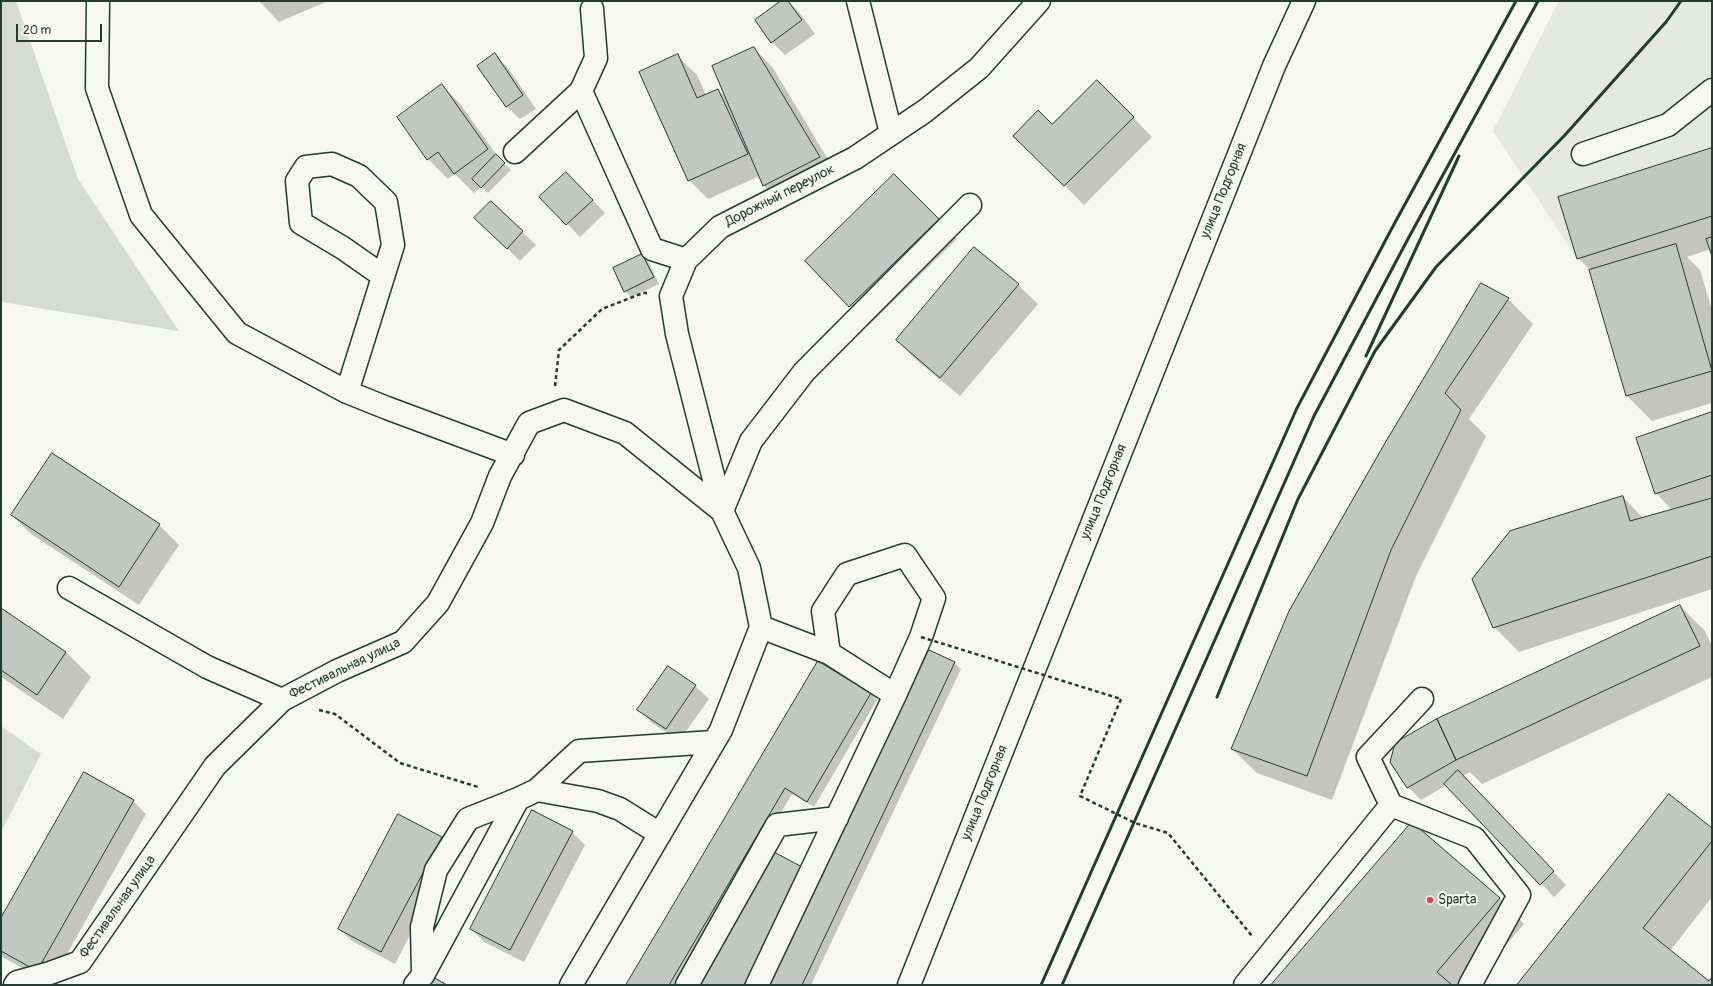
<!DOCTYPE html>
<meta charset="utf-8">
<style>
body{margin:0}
#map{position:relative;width:1713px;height:986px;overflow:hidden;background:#f6f6f2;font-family:Pangolin,sans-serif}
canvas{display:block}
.frame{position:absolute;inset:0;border:2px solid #1f3d34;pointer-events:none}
.scale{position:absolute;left:16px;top:24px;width:86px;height:18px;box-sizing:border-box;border:2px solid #1f3d34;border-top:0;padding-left:5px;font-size:12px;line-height:14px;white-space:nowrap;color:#1f3d34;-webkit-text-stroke:3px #f6f6f2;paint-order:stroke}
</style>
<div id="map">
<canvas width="1713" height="986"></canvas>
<div class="frame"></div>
<div class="scale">20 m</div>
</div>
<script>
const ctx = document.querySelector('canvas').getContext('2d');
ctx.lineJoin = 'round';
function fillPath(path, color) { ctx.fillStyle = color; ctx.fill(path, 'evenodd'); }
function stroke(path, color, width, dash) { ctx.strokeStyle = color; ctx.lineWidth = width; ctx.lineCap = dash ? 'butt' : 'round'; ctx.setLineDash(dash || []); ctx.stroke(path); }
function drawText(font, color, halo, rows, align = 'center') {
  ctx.font = font + ' Pangolin,sans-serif'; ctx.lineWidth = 4; ctx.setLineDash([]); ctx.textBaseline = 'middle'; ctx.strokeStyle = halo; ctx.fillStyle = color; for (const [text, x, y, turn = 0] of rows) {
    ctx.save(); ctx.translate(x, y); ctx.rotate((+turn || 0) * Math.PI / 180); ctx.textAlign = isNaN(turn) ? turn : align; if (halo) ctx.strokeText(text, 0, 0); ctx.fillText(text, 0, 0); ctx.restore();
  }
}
fillPath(new Path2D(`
 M1559,1H1712V216L1577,259L1493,131Z`), '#e6e8e4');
fillPath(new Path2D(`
 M1,1H16L78,179L179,331L1,302Z
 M1,726L41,754L1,832Z`), '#d6dbd6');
fillPath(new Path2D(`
 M259,1H328L279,22Z
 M783,1H788L799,12L815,34L785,55L772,42Z
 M754,48L773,68L838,176L784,205L764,186L760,176L708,199L689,180L677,56L697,75L706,95L718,90L727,98Z
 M495,55L508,68L536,109L520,119L506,106Z
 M1097,81L1152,137L1084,205L1015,136L1052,126Z
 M442,85L461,105L501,161L511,170L488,193L482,187L474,193L455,174L448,179L428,159L398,117Z
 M1712,149V253L1711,249L1687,257L1700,270L1712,310V403L1652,421L1627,396L1590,270L1578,258Z
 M579,186L605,213L580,237L541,197Z
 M914,195L957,239L869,325L806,261Z
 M491,202L536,245L520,261L489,231Z
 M642,255L648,261L659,284L631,297L625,291Z
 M1018,285L1038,304L960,396L916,360L897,340Z
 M1508,299L1533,324L1469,419L1486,436L1416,576L1332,800L1257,773L1232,749L1290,612Z
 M1712,413V589L1519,652L1494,627L1623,497L1643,518L1672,510L1656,493Z
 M52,455L159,525L179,545L139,605L31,534L12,515Z
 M1680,606L1705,631L1712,646V677L1482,784L1470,772L1463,776L1566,885L1554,897L1447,785L1421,800L1408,787Z
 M1,609L66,652L91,677L63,719L1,677Z
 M818,663L871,694L877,700L814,807L792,794L679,985H628Z
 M954,663L961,669L811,985H772Z
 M668,667L695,686L709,699L679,741L652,723L639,709Z
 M133,801L146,814L50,984L1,956V920Z
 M1412,824L1500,899L1524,924L1472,985H1272Z
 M1712,829V897L1670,951L1709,982L1712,979V985H1518Z
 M572,832L585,845L524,962L484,942L471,929Z
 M441,838L454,851L395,964L352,941L339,928Z
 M775,853L753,985H700Z`), '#0003');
const building = new Path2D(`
 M781,1H788L802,20L771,43L755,20Z
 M754,47L820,157L763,186L712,66Z
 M495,53L523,95L506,107L477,66Z
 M678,54L697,98L718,89L748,154L688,181L639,72Z
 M1097,80L1134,117L1064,186L1013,136L1038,110L1052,124Z
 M442,84L488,149L454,174L438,152L427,160L397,117Z
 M1712,148V216L1577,259L1558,197Z
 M496,154L505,163L481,188L472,179Z
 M566,172L593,200L566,225L539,197Z
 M894,174L939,219L849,307L805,261Z
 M491,201L523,231L507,249L474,218Z
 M1712,237V256L1706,239Z
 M1676,244L1712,371L1626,396L1589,270Z
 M974,247L1019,284L940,378L896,340Z
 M642,254L654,277L624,292L613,268Z
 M1481,283L1509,298L1445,393L1461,410L1391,550L1307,776L1231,749L1289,611L1385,443Z
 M1712,412V475L1655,494L1636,438Z
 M52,453L160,524L119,587L11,515Z
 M1623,496L1630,521L1712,498V556L1493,628L1472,579L1510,531Z
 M1680,605L1700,646L1456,760L1437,719Z
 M1,608L66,652L37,695L1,670Z
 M929,650L955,662L802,985H770Z
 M818,661L871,693L807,802L785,788L669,985H626Z
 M668,666L696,685L666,729L637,710Z
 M1437,719L1456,760L1407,788L1390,762L1395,743Z
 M1458,770L1554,871L1540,885L1444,784Z
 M84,772L134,800L37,971L1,951V918Z
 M1669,794L1712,828V841L1643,928L1709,981L1712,977V985H1517Z
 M532,810L573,831L510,950L470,929Z
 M398,814L442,837L381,952L338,929Z
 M1412,822L1500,898L1437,972L1452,985H1271Z
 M774,852L804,868L744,985H699Z
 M431,976L447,985H426Z`);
fillPath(building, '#c1c8c3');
stroke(building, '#1f3d34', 1);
const minor = new Path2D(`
 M98,1L97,88L141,215L237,333L347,392L387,408L513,455
 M858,1L891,133
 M581,91L652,249L686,260
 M515,152L581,91L596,58L592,9
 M1583,154L1668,125L1712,90
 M347,392L393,245L386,202L359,176L332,164L306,167L297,181L301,223L343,248L383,276
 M722,511L751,441L804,372L970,205
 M69,588L207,667L282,700
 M829,653L823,611L847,574L905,555L934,598L921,637L895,695
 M537,790L579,751L713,742
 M1391,805L1474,838L1519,895L1470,985
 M423,974L422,927L436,870L468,819L518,799
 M15,985L17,982L50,973L80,962L215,766L282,700L337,671L403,642L438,603L482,523L500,476L529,423L564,410L625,433L722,511
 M415,985L423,975L518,799L537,790L598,801L620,809L660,834
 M571,985L721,730L761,627L749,568L722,511L677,334L671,296L686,260L720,227L855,158L925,111L979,68L1039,1
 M687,985L777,825L837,818
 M757,985L895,695L829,653L761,627
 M1245,985L1391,805L1368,757L1422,699`);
const major = new Path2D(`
 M909,985L1274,66L1304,1`);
stroke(minor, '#1f3d34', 25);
stroke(major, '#1f3d34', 25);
stroke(new Path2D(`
 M555,386L559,350L602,309L643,293H647
 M1121,699L1080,796L1135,823L1168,833L1252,936
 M319,710L335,714L400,763L478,787`), '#1f3d34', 2.5, [4, 3]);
stroke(minor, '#f6f6f2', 22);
stroke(major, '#f6f6f2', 22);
stroke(new Path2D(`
 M1366,356L1459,156
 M1217,697L1298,499L1375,351L1436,267L1565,135L1666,22L1681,1
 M1041,985L1297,408L1392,228L1516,1
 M1062,985L1314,416L1409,237L1538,1`), '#1f3d34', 3);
stroke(new Path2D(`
 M921,637L1121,699`), '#1f3d34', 2.5, [4, 3]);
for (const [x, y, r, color] of [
 [1430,900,4,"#d1495b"]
]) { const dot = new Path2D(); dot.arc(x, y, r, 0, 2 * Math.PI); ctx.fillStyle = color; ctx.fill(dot); stroke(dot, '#f6f6f2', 1.5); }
drawText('14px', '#1f3d34', '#f6f6f2', [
 ["улица Подгорная",1224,191,-68],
 ["Дорожный переулок",780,196,-27],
 ["улица Подгорная",1104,492,-68],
 ["Фестивальная улица",345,669,-26],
 ["улица Подгорная",985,793,-68],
 ["Фестивальная улица",118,907,-55]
]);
drawText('14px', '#1f3d34', '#f6f6f2', [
 ["Sparta",1438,900]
], 'left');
</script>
